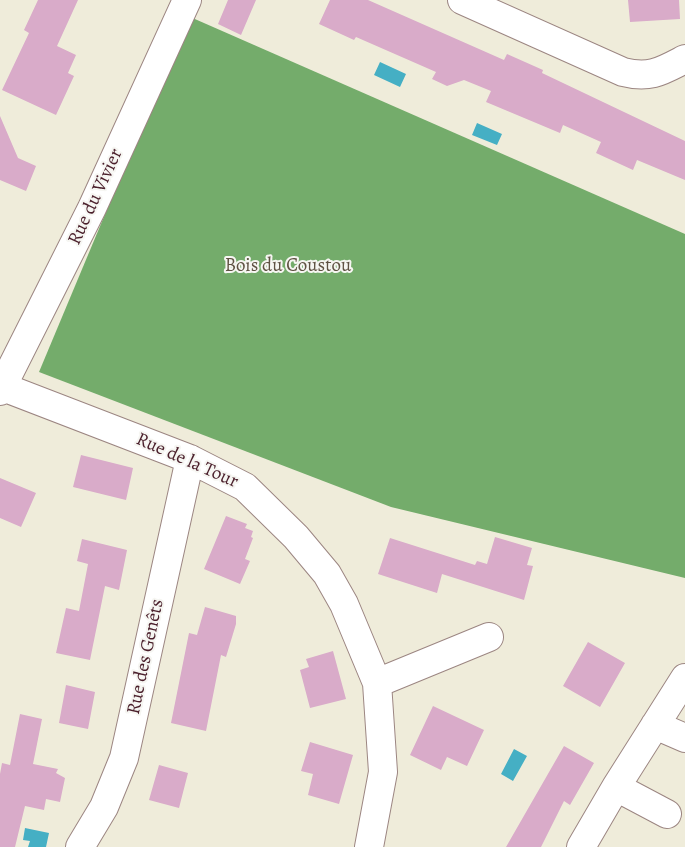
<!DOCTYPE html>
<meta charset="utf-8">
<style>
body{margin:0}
canvas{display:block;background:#efecda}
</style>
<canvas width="685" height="847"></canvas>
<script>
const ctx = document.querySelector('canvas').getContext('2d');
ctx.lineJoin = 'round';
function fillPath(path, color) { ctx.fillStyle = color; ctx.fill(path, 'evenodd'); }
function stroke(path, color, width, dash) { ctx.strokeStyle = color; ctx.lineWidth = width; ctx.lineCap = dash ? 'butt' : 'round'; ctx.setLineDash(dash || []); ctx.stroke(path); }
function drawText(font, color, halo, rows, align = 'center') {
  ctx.font = font + ' Alegreya,serif'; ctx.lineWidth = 4; ctx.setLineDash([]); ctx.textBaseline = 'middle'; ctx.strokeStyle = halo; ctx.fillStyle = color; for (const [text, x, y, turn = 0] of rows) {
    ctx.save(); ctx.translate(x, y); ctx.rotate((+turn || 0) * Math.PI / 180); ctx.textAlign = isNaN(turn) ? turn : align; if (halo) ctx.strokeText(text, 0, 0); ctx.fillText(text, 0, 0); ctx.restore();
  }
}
fillPath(new Path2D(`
 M188,16L685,234V578L391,507L39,372Z`), '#74ac6b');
fillPath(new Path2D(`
 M380,62L406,74L400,87L374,75Z
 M477,123L502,134L497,145L472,135Z
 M514,749L527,756L513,781L501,774Z
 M25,828L49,833L46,847H28L30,841L23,840Z`), '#45afc4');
fillPath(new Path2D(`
 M38,0H78L57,46L76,55L68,73L74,76L56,115L2,90L29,33L24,30Z
 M228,0H256L241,35L218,24Z
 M330,0H368L504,60L507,54L543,70L542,73L685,141V180L637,160L633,170L596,153L601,142L563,125L560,133L486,102L491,91L464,80L447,86L432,79L436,72L356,37L354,40L319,24Z
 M628,0H679L680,19L630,22Z
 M0,116L18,158L36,166L26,191L0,180Z
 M81,455L133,468L126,500L73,487Z
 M0,478L36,493L21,527L0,518Z
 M226,516L247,524L245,528L253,531L251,537L253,538L245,559L250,561L240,584L204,569Z
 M495,537L532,548L527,565L533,566L524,600L442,574L437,593L378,574L390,538L475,565L477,561L487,564Z
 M82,539L127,550L119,590L105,586L90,660L56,653L66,608L79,611L88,564L77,561Z
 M205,607L236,616V624L226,657L221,655L206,731L171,723L189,633L197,635Z
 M588,642L625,663L600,707L563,686Z
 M333,651L346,699L310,708L300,670L309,667L306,659Z
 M66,685L95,692L88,729L59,723Z
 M433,706L484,730L467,766L447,757L441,770L410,755Z
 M20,714L42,719L33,764L58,769L56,773L65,778L60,802L46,799L44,810L25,806L15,847H0V774L2,763L10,765Z
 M310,742L353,755L339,804L308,795L313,774L301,771Z
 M564,746L594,763L570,805L564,801L541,847H506Z
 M159,765L188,773L179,808L149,800Z`), '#d9abc9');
const minor = new Path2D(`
 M462,0L623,72C650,79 662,71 685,59
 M3,387L190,459L245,487L296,537L327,574L344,604L377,683L383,772L369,847
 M0,391L92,208L187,0
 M377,683L489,637
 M655,725L685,738
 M616,787L685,678
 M80,847L104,807L124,758L190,459
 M581,847L616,787L667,814`);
stroke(minor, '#9c8682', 30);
stroke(minor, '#fff', 28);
drawText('19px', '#4a1f2b', '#f6f6f2', [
 ["Rue du Vivier",96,197,-65],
 ["Rue de la Tour",187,461,24],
 ["Rue des Genêts",146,657,-78]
]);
drawText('19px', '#5f5243', '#f6f6f2', [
 ["Bois du Coustou",288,266]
]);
</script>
